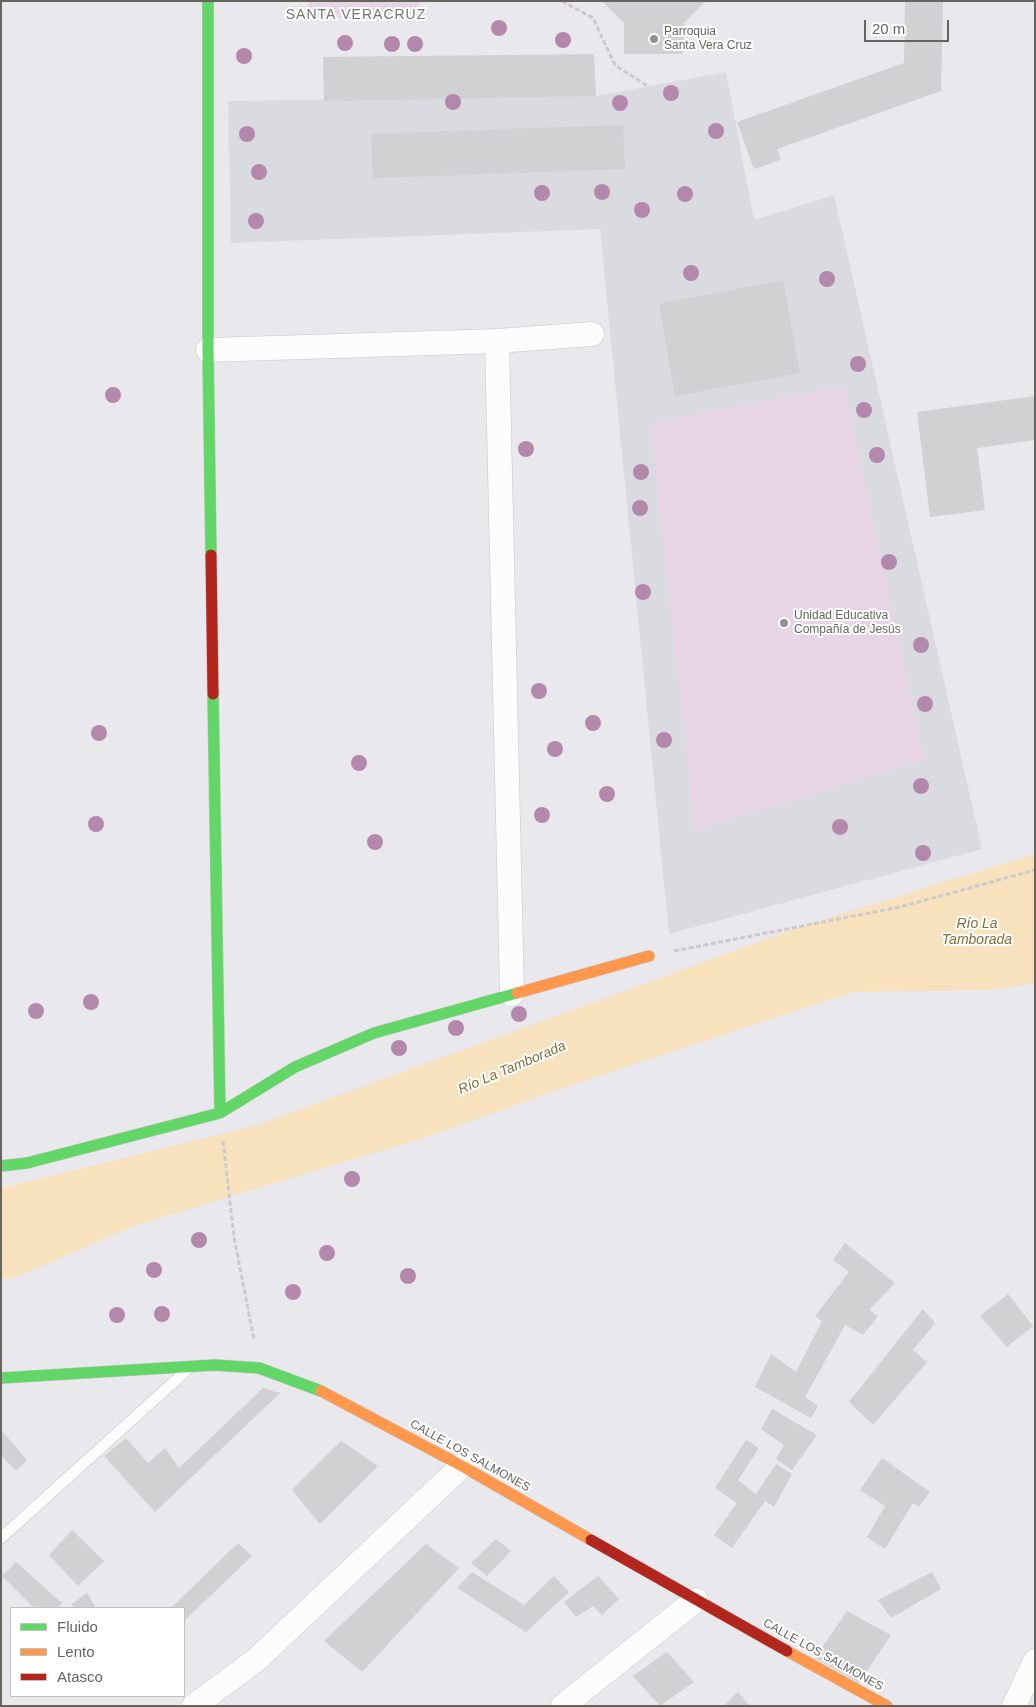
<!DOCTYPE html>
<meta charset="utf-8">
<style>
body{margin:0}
#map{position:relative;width:1036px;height:1707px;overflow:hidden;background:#e8e8ed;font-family:Helvetica,sans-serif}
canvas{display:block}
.frame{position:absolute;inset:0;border:2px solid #66645d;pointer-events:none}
.legend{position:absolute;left:10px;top:1607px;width:175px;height:90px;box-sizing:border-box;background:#fff;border:1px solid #c2c1be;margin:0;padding:6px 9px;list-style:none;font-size:15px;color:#66645d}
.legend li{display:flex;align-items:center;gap:10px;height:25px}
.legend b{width:25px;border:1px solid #c2c1be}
.scale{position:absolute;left:864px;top:20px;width:85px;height:22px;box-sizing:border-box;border:2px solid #66645d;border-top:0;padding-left:6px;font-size:15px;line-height:18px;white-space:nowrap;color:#66645d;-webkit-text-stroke:4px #fff;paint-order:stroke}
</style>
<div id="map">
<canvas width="1036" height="1707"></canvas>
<div class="frame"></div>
<ul class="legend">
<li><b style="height:6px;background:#63d668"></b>Fluido</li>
<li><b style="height:6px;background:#ff974d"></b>Lento</li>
<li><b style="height:6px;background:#b3261e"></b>Atasco</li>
</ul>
<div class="scale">20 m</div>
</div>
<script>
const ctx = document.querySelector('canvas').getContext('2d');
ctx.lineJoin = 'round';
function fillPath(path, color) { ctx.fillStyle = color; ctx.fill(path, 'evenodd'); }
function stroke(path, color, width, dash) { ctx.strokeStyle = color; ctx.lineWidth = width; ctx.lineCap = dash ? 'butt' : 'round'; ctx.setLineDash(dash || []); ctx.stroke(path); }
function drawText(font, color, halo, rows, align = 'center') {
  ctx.font = font + ' Helvetica,sans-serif'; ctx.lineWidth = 4; ctx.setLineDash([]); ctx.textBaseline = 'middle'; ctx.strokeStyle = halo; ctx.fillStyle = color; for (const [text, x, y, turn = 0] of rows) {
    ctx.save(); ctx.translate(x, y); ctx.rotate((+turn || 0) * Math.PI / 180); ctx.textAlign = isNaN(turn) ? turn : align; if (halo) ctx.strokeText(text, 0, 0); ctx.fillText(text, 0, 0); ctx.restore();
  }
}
fillPath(new Path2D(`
 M726,72L754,220L834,195L982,849L669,934L600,229L231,243L228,101L596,96Z`), '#dadae1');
fillPath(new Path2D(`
 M308,1H419L418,21L308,17Z
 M844,386L924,760L695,830L650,423Z`), '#e7d4e5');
fillPath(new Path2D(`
 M1035,854V983L992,990L853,992L586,1080L420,1139L136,1225L12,1279L1,1278V1188L255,1126L797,928Z`), '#f7e2bd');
fillPath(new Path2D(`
 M602,1H706L684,23L683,54H624V23Z
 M905,1H943L941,91L777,149L781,160L754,169L737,122L904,63Z
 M594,54L596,96L324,101L323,57Z
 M623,125L625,169L373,178L371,134Z
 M783,280L800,373L675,396L659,304Z
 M1035,396V440L977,448L985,510L930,517L917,412Z
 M845,1243L895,1283L869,1310L878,1316L863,1335L845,1325L805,1397L818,1406L811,1418L755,1387L771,1354L796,1372L822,1321L815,1316L849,1272L833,1260Z
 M1008,1294L1033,1326L1007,1347L980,1316Z
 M923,1309L935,1323L913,1350L927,1362L873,1425L849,1402Z
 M263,1388L280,1393L155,1512L104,1456L126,1438L148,1463L165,1448L179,1468Z
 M772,1409L817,1435L792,1470L776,1459L784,1445L761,1429Z
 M1,1430L27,1460L16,1471L1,1455Z
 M746,1440L759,1448L738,1480L756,1494L776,1464L792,1474L774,1507L765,1501L732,1548L714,1535L737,1503L715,1488Z
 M341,1441L378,1466L320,1524L292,1490Z
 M882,1458L930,1492L919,1507L913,1503L885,1549L867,1537L885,1506L860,1490Z
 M72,1530L104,1561L78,1586L49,1555Z
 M496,1539L511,1551L487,1576L471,1563Z
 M238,1543L252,1556L184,1621V1608H171Z
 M426,1544L459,1568L362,1672L324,1641Z
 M16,1562L62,1603L58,1608H34L2,1576Z
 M472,1572L524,1605L554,1576L569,1592L526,1632L457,1588Z
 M932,1572L941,1589L891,1618L878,1600Z
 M598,1576L619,1599L602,1615L593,1606L576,1617L564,1602Z
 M87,1593L96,1608H74L72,1604Z
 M847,1611L891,1635L859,1683L815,1658Z
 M667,1652L694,1682L660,1706L633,1676Z
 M738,1692L750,1706H724Z`), '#d1d0d3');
const lane = new Path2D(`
 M1,1538L186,1371`);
const street = new Path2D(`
 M497,341L512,994
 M208,350L497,341L592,334
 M194,1706L256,1660L462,1466
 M563,1706L696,1600
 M1014,1706L1035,1661`);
const fast = new Path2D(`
 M208,1V350L211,555
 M213,694L220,1113
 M1,1166L27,1163L220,1113L295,1067L374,1033L517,993
 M1,1378L215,1365L259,1368L321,1391`);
const slow = new Path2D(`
 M517,993L649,956
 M321,1391L462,1466L591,1540
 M787,1651L887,1706`);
const jam = new Path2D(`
 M211,555L213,694
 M591,1540L787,1651`);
stroke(lane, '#c7c6c7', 12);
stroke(street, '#c7c6c7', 25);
stroke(fast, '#c6c6c6', 12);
stroke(slow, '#c6c6c6', 12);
stroke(jam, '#c6c6c6', 12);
stroke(new Path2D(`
 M562,1L593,18L615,65L647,86
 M674,951L900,907L1035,870
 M223,1141L234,1237L254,1340`), '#cec9ca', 3, [5, 2.5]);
stroke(lane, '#fcfcfc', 11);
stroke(street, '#fcfcfc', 24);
stroke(fast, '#63d668', 11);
stroke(slow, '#ff974d', 11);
stroke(jam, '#b3261e', 11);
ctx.fillStyle = '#b488aa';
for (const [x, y] of [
 [499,28],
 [563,40],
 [345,43],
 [392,44],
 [415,44],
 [244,56],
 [671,93],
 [453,102],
 [620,103],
 [716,131],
 [247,134],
 [259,172],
 [602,192],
 [542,193],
 [685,194],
 [642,210],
 [256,221],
 [691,273],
 [827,279],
 [858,364],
 [113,395],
 [864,410],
 [526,449],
 [877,455],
 [641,472],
 [640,508],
 [889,562],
 [643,592],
 [921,645],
 [539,691],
 [925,704],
 [593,723],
 [99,733],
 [664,740],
 [555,749],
 [359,763],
 [921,786],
 [607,794],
 [542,815],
 [96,824],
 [840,827],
 [375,842],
 [923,853],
 [91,1002],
 [36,1011],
 [519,1014],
 [456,1028],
 [399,1048],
 [352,1179],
 [199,1240],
 [327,1253],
 [154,1270],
 [408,1276],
 [293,1292],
 [162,1314],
 [117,1315]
]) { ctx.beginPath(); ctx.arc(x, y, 8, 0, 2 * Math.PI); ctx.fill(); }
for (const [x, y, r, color] of [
 [654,39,5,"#94928f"],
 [784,623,5,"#94928f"]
]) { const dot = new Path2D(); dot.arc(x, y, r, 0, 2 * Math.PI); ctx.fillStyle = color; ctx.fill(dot); stroke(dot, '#fff', 2); }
drawText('12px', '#66645d', '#fff', [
 ["Parroquia",664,32],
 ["Santa Vera Cruz",664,46],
 ["Unidad Educativa",794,616],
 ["Compañía de Jesús",794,630]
], 'left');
drawText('12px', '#66645d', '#fff', [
 ["CALLE LOS SALMONES",470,1456,29],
 ["CALLE LOS SALMONES",823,1655,29]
]);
ctx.letterSpacing = '1px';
drawText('14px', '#78756e', '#fff', [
 ["SANTA VERACRUZ",356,15]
]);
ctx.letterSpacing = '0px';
drawText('italic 14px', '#836e36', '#fff', [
 ["Río La",977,924],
 ["Tamborada",977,940],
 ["Río La Tamborada",512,1068,-23]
]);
</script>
